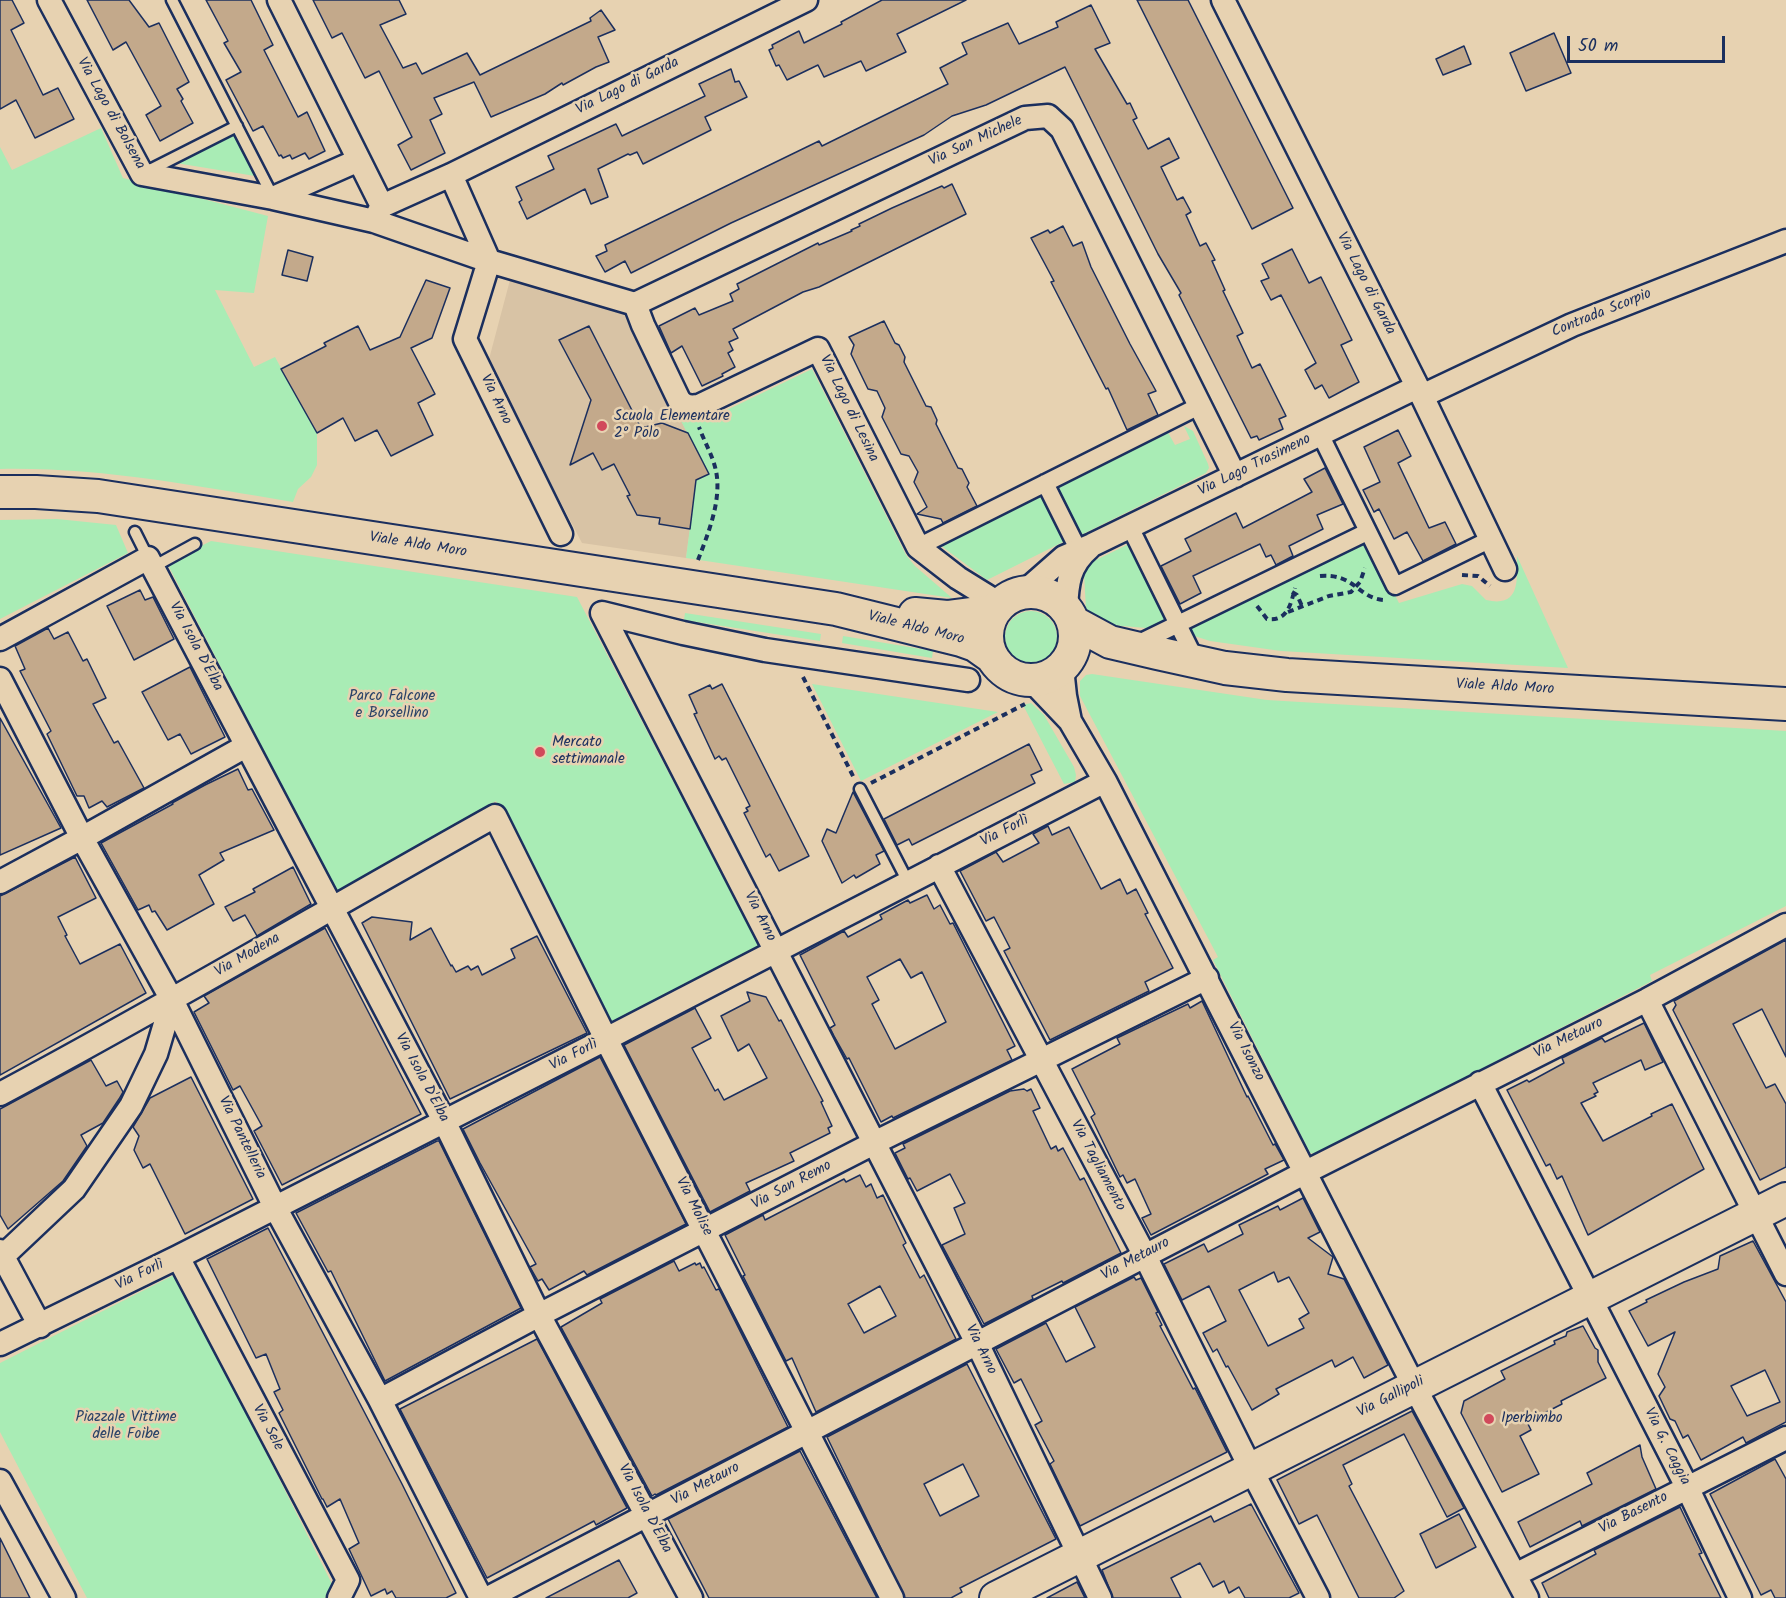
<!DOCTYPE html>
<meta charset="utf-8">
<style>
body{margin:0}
#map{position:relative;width:1786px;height:1598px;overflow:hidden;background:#e7d2b1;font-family:Kalam,sans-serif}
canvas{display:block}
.scale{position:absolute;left:1567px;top:36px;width:158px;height:27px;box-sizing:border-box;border:3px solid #1b2f5e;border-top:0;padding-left:8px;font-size:18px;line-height:21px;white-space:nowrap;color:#1b2f5e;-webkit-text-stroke:4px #e7d2b1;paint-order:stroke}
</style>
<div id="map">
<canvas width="1786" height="1598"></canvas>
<div class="scale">50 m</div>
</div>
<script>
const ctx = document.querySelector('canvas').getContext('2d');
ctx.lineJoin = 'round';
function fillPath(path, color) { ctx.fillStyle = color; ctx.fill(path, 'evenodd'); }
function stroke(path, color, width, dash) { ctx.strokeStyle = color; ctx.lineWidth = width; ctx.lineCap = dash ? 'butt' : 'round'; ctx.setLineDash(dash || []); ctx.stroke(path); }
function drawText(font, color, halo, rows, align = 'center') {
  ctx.font = font + ' Kalam,sans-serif'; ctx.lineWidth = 5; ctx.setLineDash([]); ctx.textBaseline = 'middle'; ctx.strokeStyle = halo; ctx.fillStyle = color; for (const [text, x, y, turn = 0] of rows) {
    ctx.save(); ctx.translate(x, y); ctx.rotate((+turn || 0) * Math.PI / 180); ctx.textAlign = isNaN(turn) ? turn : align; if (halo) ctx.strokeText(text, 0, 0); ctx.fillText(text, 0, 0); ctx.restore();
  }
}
fillPath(new Path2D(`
 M510,280L624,312L709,474L690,529L686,558L582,543L488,363Z`), '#d8c3a5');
fillPath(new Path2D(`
 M101,128L123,178L268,216L254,293L215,290L254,367L275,357L317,433V465L311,477L298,489L293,502C195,486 99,467 0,469V147L12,170Z
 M234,134L255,176L176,163Z
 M812,369L906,555L915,566L952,598L686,558L696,480L708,474L676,411L686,417L704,416L706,420Z
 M1184,426L1193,431L1208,464L1209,468L1206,473L1079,536L1053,483L1165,427L1175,445L1190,439Z
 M1039,490L1065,541L987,580L936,542Z
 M57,519L116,525L128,553L0,619V520Z
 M1365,537L1399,603L1462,584L1472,586L1486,600C1521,608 1517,580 1517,556L1568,668L1281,651L1210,641L1188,634L1186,625Z
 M211,541L577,597L761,950L611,1028L496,801L337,892L167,563Z
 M1133,542L1173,622L1158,629L1099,624L1086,609L1084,573L1087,567L1094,561Z
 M1005 637a26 26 0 1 1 52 0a26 26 0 1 1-52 0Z
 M685,613L821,634L820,641L684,620Z
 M843,636L933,651L932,658L842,643Z
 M1092,674L1267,700L1786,731V906L1650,975L1652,981L1316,1154L1310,1153L1213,960L1218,957L1080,696V681L1086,675Z
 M812,684L998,712L861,781Z
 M1031,703L1044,715L1074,767L1076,775L1075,782L1064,784L1023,705Z
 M176,1274L332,1584L325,1598H87L0,1432V1363Z`), '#a9ecb5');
const building = new Path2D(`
 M0,0H12L24,23L11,30L43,95L58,88L74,119L35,138L16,100L0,109Z
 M87,0H129L149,27L159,23L189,82L177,89L183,99L181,101L193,123L160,141L146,115L161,106L126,42L113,50Z
 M206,0H251L273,45L264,50L298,117L307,112L325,151L309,159L305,153L292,159L290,155L283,158L281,155L279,156L263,126L253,131L226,80L241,72L224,43L228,41Z
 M313,0H399L406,14L380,25L403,68L416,63L422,74L467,53L480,75L591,21L590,18L601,10L615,30L598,37L609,62L596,67L563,85L562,83L545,94L491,117L474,82L434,98L442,114L430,120L445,153L411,170L398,145L412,137L379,71L365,78L342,33L332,38Z
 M882,0H966L897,34L906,52L866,71L861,61L824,77L818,65L787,80L779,65L776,66L769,50L773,48L772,45L799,31L804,43L842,24L841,22Z
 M1137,0H1188L1293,208L1252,229Z
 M1091,5L1110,43L1095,49L1127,104L1130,103L1137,118L1133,120L1148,149L1169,138L1179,158L1161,167L1177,200L1183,197L1191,212L1186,215L1200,246L1206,243L1215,260L1212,261L1225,290L1223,291L1243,333L1237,336L1252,368L1260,364L1286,416L1279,419L1283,429L1259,440L1257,436L1251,438L1179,295L1181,293L1158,254L1065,67L986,105L952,116L924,135L731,223L631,273L625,261L605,272L596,256L607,251L605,245L819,141L822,146L948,84L940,68L967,54L962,43L1008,23L1019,44L1058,27L1056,22Z
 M1554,33L1571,73L1526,91L1510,53Z
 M1464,46L1471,64L1443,75L1436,59Z
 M731,69L735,82L739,81L747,97L705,117L711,130L643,164L637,152L630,155L628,154L598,169L608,197L591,204L585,189L527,219L519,202L522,200L516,187L554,169L548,156L616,124L622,136L705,96L699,84Z
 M952,184L966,214L819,287L803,292L733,329L738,338L729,342L733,350L728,353L735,367L722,374L723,376L702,386L682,346L671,353L659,326L695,308L699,315L733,301L730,294L739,289L737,284L818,243L819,245L852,231L851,230L860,226L859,224L892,208L942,186L944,188Z
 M1063,226L1073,246L1082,242L1091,267L1130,344L1156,391L1148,394L1158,415L1127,430L1108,388L1106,389L1051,282L1054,281L1031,238L1048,230L1050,233Z
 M1292,249L1309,283L1321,277L1352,340L1341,345L1359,382L1329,398L1322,385L1315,389L1305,370L1316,363L1281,295L1271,300L1261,281L1269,278L1262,264Z
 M288,250L313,257L307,281L282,275Z
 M426,280L450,288L432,338L411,348L435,394L418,403L433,435L391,456L377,430L355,441L343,418L317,433L281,369L326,346L324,343L358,326L370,350L400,337Z
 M884,321L895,343L899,345L905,357L904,362L926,406L931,407L937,420L936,424L958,468L962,469L969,483L967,487L977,506L943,523L941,519L917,514L927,507L914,482L918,472L909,456L901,454L882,417L885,408L877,391L868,389L851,354L854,345L849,337Z
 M589,326L641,428L662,423L688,433L709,474L696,480L690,529L659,524L660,518L637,515L627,496L630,495L614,464L602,470L593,453L570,465L591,400L559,340Z
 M1398,430L1411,456L1398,463L1429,528L1445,522L1456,544L1423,561L1407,532L1394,539L1379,509L1374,512L1363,490L1380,482L1364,447Z
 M1325,468L1343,504L1317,515L1323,529L1289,546L1293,556L1276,565L1271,555L1266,557L1260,544L1193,576L1201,593L1180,604L1161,566L1191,551L1185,539L1236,513L1243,528L1312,492L1304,479Z
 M140,590L145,600L153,597L174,639L134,660L107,606Z
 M48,628L54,639L68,632L83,661L87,659L106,698L93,704L114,743L118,741L144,788L107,807L102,801L89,808L84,796H77L47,734L51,731L20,671L25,669L15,646Z
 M190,667L225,737L191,754L180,734L168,740L142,692Z
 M722,684L809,856L779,871L770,854L766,857L744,813L748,811L746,808L750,806L726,758L722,760L719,756L715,759L694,714L697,713L689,695L710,685L712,689Z
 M0,718L61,828L0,855Z
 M1029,744L1042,770L1031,775L1035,783L912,845L909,839L897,845L884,819Z
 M238,769L248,790L252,789L274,830L220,853L224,860L199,875L214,904L167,930L155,911L152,912L149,905L138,910L101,843L173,804L172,803L205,785Z
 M853,792L884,851L876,855L880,864L856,878L854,875L842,883L822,841L827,829L836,833Z
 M1048,826L1052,835L1069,827L1101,889L1120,879L1127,894L1136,889L1148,913L1145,914L1173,968L1145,982L1149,991L1050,1040L1004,951L1010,948L994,917L986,921L960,871L996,852L1003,862L1039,843L1033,834Z
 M75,857L96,898L58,917L67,935L65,936L80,964L120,944L146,993L0,1075V896Z
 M293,867L311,904L257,936L245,915L233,921L225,907L255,892L253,889Z
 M927,895L934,909L940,905L950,924L953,923L1015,1046L1007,1050L1012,1060L893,1118L892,1116L881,1122L849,1058L847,1059L834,1036L830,1028L835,1025L800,955L844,931L848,937L882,919L880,915L908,900L910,903ZM900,959L911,978L922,972L946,1022L895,1049L872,1004L879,1000L867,977Z
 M372,917L412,922L410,940L431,928L451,966L452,965L456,972L468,966L471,970L478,966L482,975L515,958L511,949L537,936L587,1033L450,1099L362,923Z
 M325,928L421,1114L282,1185L254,1131L262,1126L240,1086L233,1090L194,1012L209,1003L204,996Z
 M1786,940V1057L1762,1009L1733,1024L1766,1088L1775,1084L1786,1104V1167L1760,1180L1673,1010L1676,1005L1674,1001Z
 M747,992L766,997L779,1021L781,1020L823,1101L821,1102L832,1126L828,1128L830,1133L790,1153L794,1161L746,1183L750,1191L710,1212L624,1045L695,1008L711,1038L692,1048L715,1091L718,1089L724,1100L767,1078L749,1044L738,1051L721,1016L750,1001Z
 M1202,1001L1247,1097L1248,1096L1273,1145L1275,1144L1284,1160L1265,1169L1268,1174L1151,1235L1142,1218L1151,1214L1135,1179L1127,1183L1123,1175L1120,1177L1091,1117L1095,1114L1072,1069L1120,1044L1117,1038L1188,1004L1190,1008Z
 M1644,1023L1663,1062L1645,1070L1641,1060L1593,1083L1598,1092L1594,1094L1596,1096L1581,1103L1603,1141L1652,1116L1651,1114L1672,1104L1704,1169L1588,1235L1562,1176L1557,1179L1550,1164L1546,1166L1507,1090L1527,1080L1529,1082L1564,1063L1562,1058L1602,1038L1605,1042Z
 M600,1057L686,1224L587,1275L584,1271L549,1290L542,1279L538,1281L530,1267L536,1264L480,1163L463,1129Z
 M91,1060L106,1086L117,1081L123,1092L119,1099L103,1123L81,1135L87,1146L63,1181L8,1229L0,1215V1109Z
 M191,1077L253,1199L185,1234L150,1164L143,1168L134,1150L139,1136L133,1127L150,1098Z
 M1024,1089L1027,1091L1031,1089L1040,1108L1033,1111L1051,1149L1056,1146L1058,1151L1063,1148L1080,1180L1084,1178L1121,1253L1063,1283L1062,1281L1032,1296L1033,1299L984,1324L942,1245L965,1234L954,1208L965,1203L950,1174L917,1191L910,1178L908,1179L895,1153L905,1148L903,1144L1010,1091Z
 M437,1141H439L521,1308L385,1381L331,1271L328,1272L296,1213Z
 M860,1175L866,1187L871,1184L877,1198L883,1195L906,1243L903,1245L920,1278L924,1275L956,1339L816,1412L792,1358L786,1361L743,1276L745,1275L725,1235L763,1215L765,1220L844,1179L846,1182ZM880,1286L896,1316L864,1333L848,1304Z
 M1303,1198L1320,1232L1308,1238L1333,1257L1328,1274L1344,1279L1388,1365L1364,1378L1353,1357L1335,1367L1332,1360L1276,1389L1279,1394L1252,1410L1228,1366L1226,1367L1217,1349L1213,1352L1203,1333L1226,1321L1209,1286L1182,1300L1164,1264L1204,1244L1208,1252L1243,1234L1239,1225L1278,1206L1280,1210ZM1274,1272L1278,1282L1289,1277L1309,1313L1299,1319L1304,1328L1268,1346L1239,1290Z
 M268,1228L402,1484L456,1593L446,1598H396L392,1591L387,1594L385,1589L371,1596L349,1549L359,1543L340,1499L327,1507L323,1499H322L279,1413L283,1410L274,1392L280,1389L266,1354L256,1358L207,1259Z
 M1753,1241L1786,1302V1422L1746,1443L1743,1437L1701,1460L1688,1435L1683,1438L1675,1421L1670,1419L1659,1396L1665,1387L1658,1374L1675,1332L1648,1346L1629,1311L1647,1302L1646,1300L1684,1282L1718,1269L1720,1256ZM1765,1370L1780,1402L1747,1416L1731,1386Z
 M674,1261L679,1271L695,1263L696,1265L700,1263L702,1268L704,1267L716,1290L719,1289L788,1427L656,1495L655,1494L652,1496L561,1327L602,1303L600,1299Z
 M1134,1277L1136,1280L1141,1278L1158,1312L1156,1313L1162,1325L1160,1326L1193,1389L1195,1388L1227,1452L1080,1526L1050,1464L1054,1461L1035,1425L1042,1421L1021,1379L1014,1383L996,1349L1046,1323L1066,1362L1095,1347L1075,1307Z
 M1583,1326L1595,1348L1598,1350V1362L1606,1378L1561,1401L1562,1404L1527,1422L1531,1430L1520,1436L1539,1474L1502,1492L1461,1413L1464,1401L1505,1379L1501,1371L1555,1344L1554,1341L1566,1336L1567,1332Z
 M537,1339L627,1508L596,1525L594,1521L487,1578L400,1409Z
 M967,1364L1056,1539L960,1588L962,1592L951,1598H905L827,1437ZM963,1464L979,1496L940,1516L924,1484Z
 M1412,1411L1464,1508L1447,1517L1404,1434L1343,1465L1352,1484L1349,1486L1404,1591L1394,1598H1359L1317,1515L1299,1524L1277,1480Z
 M1640,1445L1642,1457L1656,1489L1582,1526L1580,1521L1530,1547L1518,1522L1592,1484L1587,1473Z
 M800,1451L877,1598H709L668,1519Z
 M1775,1459L1786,1479V1598H1775L1771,1590L1761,1595L1710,1494Z
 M1251,1504L1299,1593L1289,1598H1245L1239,1587L1229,1593L1224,1581L1213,1587L1200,1563L1171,1578L1181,1598H1113L1102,1570L1211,1516L1214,1522Z
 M1680,1507L1702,1553L1699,1554L1721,1598H1549L1542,1583L1596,1554L1594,1550Z
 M1459,1514L1476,1547L1436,1568L1420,1534Z
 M0,1538L30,1598H0Z
 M619,1560L637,1593L628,1598H546Z
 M1077,1582L1085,1598H1047Z`);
fillPath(building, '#c3a98b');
stroke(building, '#1b2f5e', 1.5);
const service = new Path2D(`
 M172,0L273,197
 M146,172L237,126
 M135,532L148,558
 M153,567L195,544
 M860,789L908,882`);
const pedestrian = new Path2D(`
 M1320,434L1395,586L1491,539
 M1045,483L1081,555
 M1130,527L1197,663
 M918,547L1199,406
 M1133,646L1367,532`);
const minor = new Path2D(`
 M49,0L142,174L273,198L374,221L489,261L635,304
 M279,0L382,206
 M1223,0L1422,396L1505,569
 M451,175L489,261
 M273,198L359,160
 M374,221L382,206L451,175L806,0
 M489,261L465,339L561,534
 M635,304L1025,118L1048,116L1062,129L1235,476
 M635,304L643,325L679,400C685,407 690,407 699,406L818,349L918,547L958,578L1000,604
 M1422,396L1572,325L1786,241
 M1023,593L1064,557L1092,545L1417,387
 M1066,609C1067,584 1069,565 1089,548
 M0,639L148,558L444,1121L539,1315L691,1598
 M1062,668L1065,696L1070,721L1105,781L1414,1386L1527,1598
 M0,679L82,838L172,1000L275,1207L380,1400L481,1598
 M968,680L765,650L683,633L602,613L977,1343L1100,1598
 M1031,680L1070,721
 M939,866L1145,1256L1251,1469L1318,1598
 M0,882L82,838L246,746
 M1647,1000L1786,1274
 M1480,1083L1687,1487L1740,1598
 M0,1094C167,1005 330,908 495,816L606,1039L892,1598
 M0,1251L40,1326
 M178,1257L348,1580L339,1598
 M0,1259L74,1189L131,1106L156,1054L172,1000
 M0,1344L178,1257L606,1039L1105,781
 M380,1400L539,1315L874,1143L1207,978
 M0,1481L64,1598
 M1515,1575L1786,1438
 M488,1598L1306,1172L1647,1000L1786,925`);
const secondary = new Path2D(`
 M0,492H36L98,496L836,609L961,640L975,645L992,657
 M987 636a44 44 0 1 1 88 0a44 44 0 1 1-88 0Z
 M915,614L947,617L994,611
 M1073,622L1110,642L1157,653L1225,668L1287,675L1786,704
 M996,1598L1786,1199`);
stroke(service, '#1b2f5e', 15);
stroke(pedestrian, '#1b2f5e', 21);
stroke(minor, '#1b2f5e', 27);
stroke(secondary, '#1b2f5e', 36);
stroke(new Path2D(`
 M698,560C708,534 722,500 716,471C713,456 704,441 699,427
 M1462,575L1478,576L1490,586
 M1320,576C1355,573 1357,598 1384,600
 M1292,592L1297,595L1302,606
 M1257,606L1267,619C1288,622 1291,603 1295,588
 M1288,612L1329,596L1351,592L1360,582L1365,568
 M803,677L854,778
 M871,783L1025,704`), '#1b2f5e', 4, [6, 4.5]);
stroke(service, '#e7d2b1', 10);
stroke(pedestrian, '#e7d2b1', 16);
stroke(minor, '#e7d2b1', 22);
stroke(secondary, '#e7d2b1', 32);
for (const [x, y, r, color] of [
 [602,426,6,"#d1495b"],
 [540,752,6,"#d1495b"],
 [1489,1419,6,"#d1495b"]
]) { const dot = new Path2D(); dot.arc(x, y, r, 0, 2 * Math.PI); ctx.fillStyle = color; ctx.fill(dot); stroke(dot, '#e7d2b1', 2); }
drawText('15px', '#1b2f5e', '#e7d2b1', [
 ["Via Lago di Garda",628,87,-26],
 ["Via Lago di Bolsena",110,114,61],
 ["Via San Michele",976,142,-25],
 ["Via Lago di Garda",1365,284,63],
 ["Contrada Scorpio",1602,314,-22],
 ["Via Arno",495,400,64],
 ["Via Lago di Lesina",848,409,64],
 ["Via Lago Trasimeno",1255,466,-26],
 ["Viale Aldo Moro",418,546,9],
 ["Viale Aldo Moro",916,629,14],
 ["Via Isola D'Elba",195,647,62],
 ["Viale Aldo Moro",1505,688,3],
 ["Via Forlì",1005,832,-27],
 ["Via Arno",759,917,63],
 ["Via Modena",248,956,-30],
 ["Via Metauro",1569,1039,-26],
 ["Via Isonzo",1245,1052,63],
 ["Via Forlì",574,1056,-27],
 ["Via Isola D'Elba",421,1078,62],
 ["Via Pantelleria",241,1138,64],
 ["Via Tagliamento",1097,1166,62],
 ["Via San Remo",792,1186,-28],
 ["Via Molise",693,1207,63],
 ["Via Metauro",1136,1260,-28],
 ["Via Forlì",140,1276,-26],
 ["Via Arno",980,1350,64],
 ["Via Gallipoli",1391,1398,-27],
 ["Via Sele",267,1428,62],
 ["Via G. Caggia",1666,1447,63],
 ["Via Metauro",706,1485,-28],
 ["Via Isola D'Elba",644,1509,62],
 ["Via Basento",1634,1514,-27]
]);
drawText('15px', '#1b2f5e', '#e7d2b1', [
 ["Scuola Elementare",614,417],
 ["2° Polo",614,434],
 ["Mercato",552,743],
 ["settimanale",552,760],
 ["Iperbimbo",1501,1419]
], 'left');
drawText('15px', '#294267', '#e7d2b1', [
 ["Parco Falcone",392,697],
 ["e Borsellino",392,714],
 ["Piazzale Vittime",126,1418],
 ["delle Foibe",126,1435]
]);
</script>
